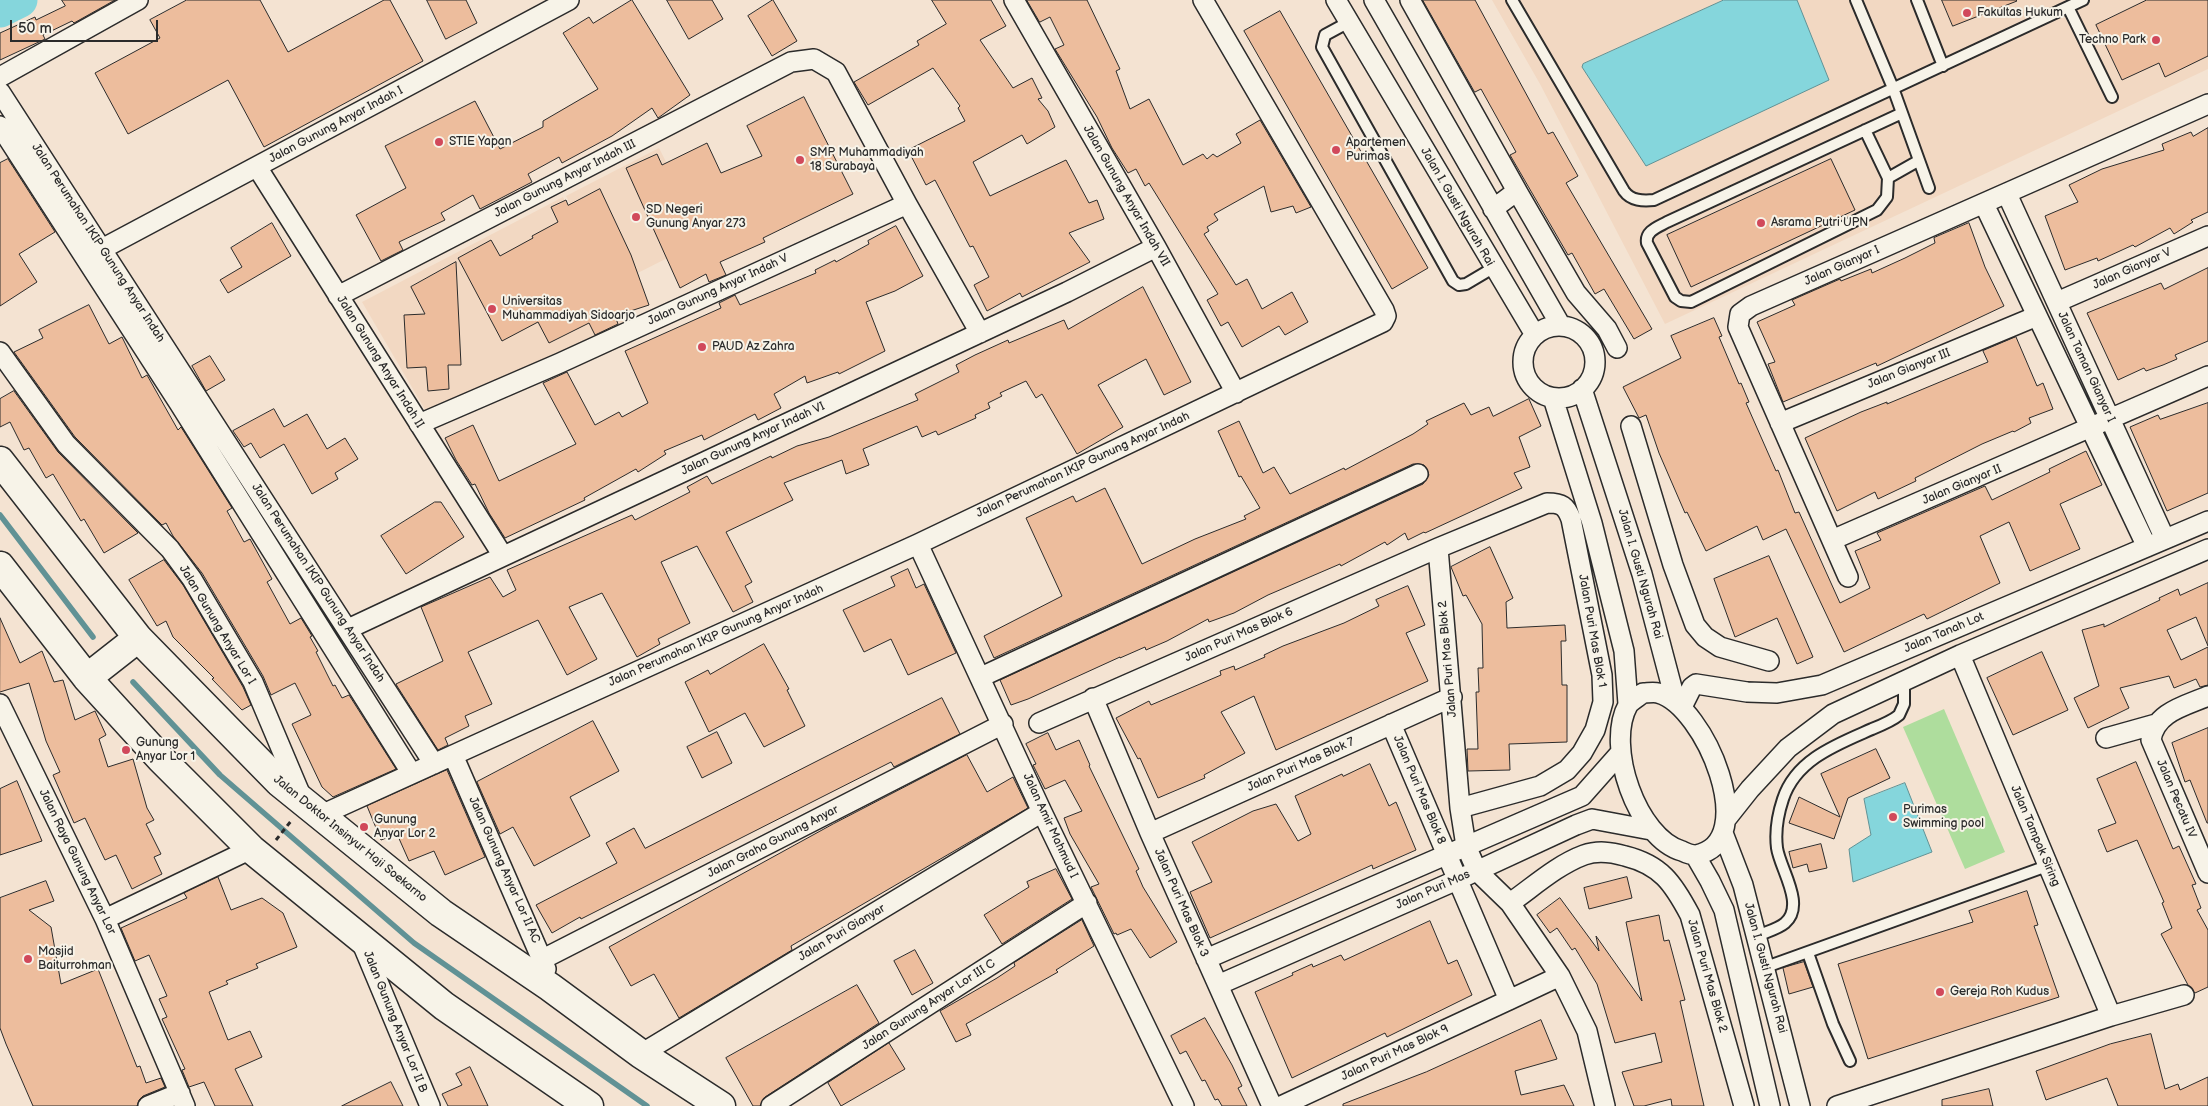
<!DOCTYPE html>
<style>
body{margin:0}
#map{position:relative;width:2208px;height:1106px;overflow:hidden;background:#f4e3d2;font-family:"Balsamiq Sans",sans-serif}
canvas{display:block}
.scale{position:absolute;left:10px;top:20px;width:148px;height:22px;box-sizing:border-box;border:2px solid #2b2b2b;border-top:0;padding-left:6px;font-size:15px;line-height:18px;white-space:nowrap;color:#2b2b2b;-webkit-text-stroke:4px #f7f3e8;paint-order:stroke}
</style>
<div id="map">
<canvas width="2208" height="1106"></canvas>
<div class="scale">50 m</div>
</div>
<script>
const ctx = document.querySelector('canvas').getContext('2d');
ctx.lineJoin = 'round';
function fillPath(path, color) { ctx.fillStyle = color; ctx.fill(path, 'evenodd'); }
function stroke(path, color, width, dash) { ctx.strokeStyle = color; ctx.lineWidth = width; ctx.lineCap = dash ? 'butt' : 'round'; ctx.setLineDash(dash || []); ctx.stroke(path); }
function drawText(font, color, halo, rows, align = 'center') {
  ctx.font = font + ' "Balsamiq Sans",sans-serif'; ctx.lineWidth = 4; ctx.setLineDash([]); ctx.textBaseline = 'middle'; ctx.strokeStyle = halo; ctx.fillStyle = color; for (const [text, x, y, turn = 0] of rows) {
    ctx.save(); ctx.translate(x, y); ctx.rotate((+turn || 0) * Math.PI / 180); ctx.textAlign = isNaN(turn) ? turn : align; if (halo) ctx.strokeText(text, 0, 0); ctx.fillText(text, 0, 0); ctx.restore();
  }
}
fillPath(new Path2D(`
 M1492,0H2208V69L1665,324L1540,84Z
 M659,148L705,239L612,286L566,196Z
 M563,197L612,298L626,323L427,413L362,302Z`), '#f2d8c2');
fillPath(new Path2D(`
 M1944,709L2005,852L1965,869L1903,727Z`), '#aedd9d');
const water = new Path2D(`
 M1724,0H1797L1829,80L1646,166L1582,67L1583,64Z
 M1905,783L1932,852L1853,882L1849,849L1871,835L1864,799Z`);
fillPath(water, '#85d6dc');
stroke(water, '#619295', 1);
stroke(new Path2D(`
 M0,515L93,637
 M133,682L220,775L414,943L647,1106`), '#619295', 5.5);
stroke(new Path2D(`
 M0,10L20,0`), '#85d6dc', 35);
const building = new Path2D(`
 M62,0H115L74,23L72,21L43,35L45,39L41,41L0,60V33L35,17L36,20L65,6Z
 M187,0H260L288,52L384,0H390L423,61L264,147L228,80L128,134L95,73L160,38L150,20Z
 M427,0H466L477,23L446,39Z
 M632,0L690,95L658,118L652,108L612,136L562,163L559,157L528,174L532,182L480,209L473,195L441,213L445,220L399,242L403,250L381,261L356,215L406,188L385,146L475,101L500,149L543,127V121L598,89L563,33L589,17L593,23Z
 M667,0H712L723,19L689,39Z
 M773,0L797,41L772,56L748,16Z
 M932,0H991L1006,26L980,40L1013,88L1032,78L1042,98L1038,99L1048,111L1055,127L1027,144L1022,135L973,162L990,196L1066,160L1089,203L1097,200L1104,219L1069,233L1090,262L1022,297L1020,293L987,311L974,285L989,277L973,246L970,247L935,180L926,185L908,150L965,121L958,108L960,106L933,68L868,105L854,82L919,45L917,41L946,24Z
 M1027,0H1087L1120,69L1116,71L1130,109L1149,99L1183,165L1203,154L1207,159L1213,154L1217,157L1241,143L1236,134L1260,120L1311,207L1296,213L1293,206L1271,212L1264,186L1214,214L1218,220L1207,227L1209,231L1204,234L1236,285L1247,279L1262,309L1292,292L1308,322L1285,335L1279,326L1242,347L1228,322L1221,326L1207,300L1218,294L1149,183L1145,186L1136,169L1128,173L1112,148L1097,117L1055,49L1064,45L1050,17L1040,22Z
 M1423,0H1475L1548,134L1553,132L1578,176L1566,183L1652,329L1634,339L1604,289L1595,294L1572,253L1568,255L1510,155L1516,152L1481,89L1475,92Z
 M1942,0H2016L2017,1L1953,26Z
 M2147,0H2208V56L2165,77L2159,63L2122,80L2096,25Z
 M1280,11L1428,268L1392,289L1244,31Z
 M804,97L853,194L763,238L765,242L720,262L726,275L709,282L706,274L680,288L626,168L657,154L662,165L707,143L721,173L762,156L747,126Z
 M2208,128V212L2191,220L2193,222L2174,234L2170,228L2135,247L2133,245L2098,261L2097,258L2065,270L2045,216L2078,202L2069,185L2102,169L2164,150L2162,144L2191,132L2193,136Z
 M8,159L55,232L19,254L37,282L0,306V163Z
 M1831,159L1855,210L1691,287L1667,235Z
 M600,189L631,255L649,305L615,316L618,324L595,335L589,323L549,343L538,322L502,341L458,258L491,240L500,256L533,238L532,236L558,222L551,207L566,200L568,205Z
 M272,223L291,256L228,293L220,280L242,267L231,248Z
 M1969,223L1985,267L2004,306L1877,366L1876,363L1783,402L1768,364L1775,362L1757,322L1795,305L1792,300L1840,279L1841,281L1871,269L1872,273L1905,258L1935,243L1934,238Z
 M896,226L923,276L895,291L866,302L885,351L839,374L838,372L807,383L805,376L774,394L781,408L758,420L755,414L704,440L702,435L664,451L666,454L638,472L636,469L584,498L585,500L505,538L489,513L475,484L472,485L456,460L445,438L473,425L499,481L576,444L543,383L567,372L595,425L619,412L622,417L648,403L625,351L721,308L719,303L735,295L740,305L816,273L815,270L835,260L836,262L869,244L868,241Z
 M456,262L461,365H448L449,389L428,391L426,367L407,368L404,315L425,314L411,287Z
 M2208,268V341L2175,355L2177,359L2163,365L2146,371L2144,368L2118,380L2087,313L2161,283L2164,289Z
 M1143,287L1191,382L1164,395L1146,359L1098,385L1123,427L1077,454L1042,394L1036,398L1026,381L1000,393L1002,396L988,403L990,408L975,415L976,418L938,435L936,431L922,437L917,426L863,449L869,465L846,474L842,460L784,483L793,500L726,532L752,582L745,586L753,602L733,612L697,546L661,562L690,623L658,639L660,644L637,657L602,593L569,607L597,659L567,675L538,620L468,652L492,704L465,716L469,726L445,738L448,745L438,750L397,686L396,684L443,661L421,607L490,577L503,597L516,590L507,570L632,515L635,520L690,492L687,487L707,476L712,484L771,456L772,458L797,446L829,437L918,400L915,394L959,372L956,365L975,355L1008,340L1009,343L1064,320L1068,329Z
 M89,305L109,344L122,337L142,378L147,375L178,430L181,427L232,508L227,511L244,542L250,539L272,579L267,582L290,624L301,618L312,636L310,637L318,651L316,652L333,686L335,685L342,698L349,695L396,769L333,797L322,787L292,724L311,715L295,683L271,695L263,676L202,573L173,536L166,523L162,525L75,437L14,352L43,338L39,330Z
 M1714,318L1722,336L1719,337L1739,384L1741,383L1749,402L1746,403L1776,471L1778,470L1795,513L1799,512L1840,603L1870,588L1855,551L1881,540L1877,533L1985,486L1992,500L2050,472L2049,469L2086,451L2102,485L2060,504L2080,549L2030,571L2009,522L1980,536L2000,583L1927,619L1924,614L1844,652L1786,529L1763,540L1757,526L1706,551L1687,512L1685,513L1659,453L1646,415L1639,418L1623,387L1681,358L1671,336Z
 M2016,337L2037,386L2043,383L2053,409L2029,418L2031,423L2014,432L2013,431L1982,444L1915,478L1916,481L1878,499L1875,492L1837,511L1805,438L1861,412L1887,402V404L1988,362L1983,351Z
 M210,356L225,380L206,391L192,366Z
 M14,391L58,452L138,533L104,553L84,519L81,521L53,474L46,478L29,448L24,450L10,422L0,427V399Z
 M1529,399L1541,426L1519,437L1530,467L1514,473L1522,488L1425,533L1424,532L1408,540L1405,533L1387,545L1385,542L1341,566L1340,564L1268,595L1234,613L1209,622L1208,619L1167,641L1146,650L1145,647L1120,658V657L1028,699L1011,705L1000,680L1423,484L1429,475L1424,465L1413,464L994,658L984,636L1062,596L1026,518L1073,496L1076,502L1105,488L1142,564L1195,539L1246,519L1244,516L1260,508L1241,476L1239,477L1218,431L1239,421L1263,473L1274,467L1290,494L1344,468L1345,470L1413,434L1428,424L1426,421L1464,403L1471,415L1489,407L1493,416Z
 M2208,403V493L2167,511L2130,427L2158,415L2160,419Z
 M274,409L284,427L307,414L327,449L345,438L358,459L335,473L338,479L312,494L284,444L260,458L251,443L244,447L233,431Z
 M435,502H441L464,537L406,574L381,536Z
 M1490,547L1513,598L1506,602L1507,628L1565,625L1566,641H1561L1562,685H1567V742L1509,744L1510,770L1468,771L1467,749H1478L1476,692H1479L1478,668H1483L1482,624L1466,595L1463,596L1451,567Z
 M1769,556L1813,657L1797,664L1777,618L1735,637L1714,579Z
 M164,560L183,585L243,687L251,705L242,710L212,679L214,678L173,637L166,621L157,626L137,593L129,580Z
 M908,569L916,588L924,584L956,653L908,675L891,639L864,652L843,610L895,586L891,577Z
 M2208,583V646L2196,617L2167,630L2181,660L2208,647V685L2200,687L2196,679L2174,688L2169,676L2120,688L2129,708L2088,728L2074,698L2099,686L2082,630L2104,624V627L2160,600L2159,598L2178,589L2180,595Z
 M1408,586L1425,625L1406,633L1428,681L1276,750L1254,696L1221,712L1245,753L1204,775L1205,778L1158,798L1140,758L1138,759L1116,718L1149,701L1151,705L1221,675L1220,671L1234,666L1235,670L1265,657L1264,655L1283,646L1344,623L1379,606L1376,600Z
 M0,618L20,663L42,651L54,682L63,680L75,720L95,711L106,735L99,739L108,767L133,759L147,808L154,820L146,824L161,854L154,857L162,874L132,889L116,855L105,860L85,818L74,823L53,775L60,772L46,741L29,683L0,692Z
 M764,644L789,689L787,690L805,726L764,747L745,713L709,732L685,682L708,670L710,674Z
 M2042,652L2068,710L2013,735L1987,678Z
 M942,698L960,734L894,767L891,762L581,919L580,917L552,933L536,905L617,863L606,843L634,828L645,848Z
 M593,721L619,771L570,797L590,836L534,866L513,827L500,834L477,782Z
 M2208,728V823H2207L2190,780L2185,782L2172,743Z
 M717,732L732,763L702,778L687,747Z
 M1048,733L1056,750L1079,740L1090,765L1089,766L1139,869L1136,871L1143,887L1177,942L1150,958L1131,929L1117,935L1116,933L1114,934L1091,887L1099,884L1070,834L1064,818L1082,811L1065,780L1045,789L1033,765L1036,764L1026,744Z
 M1876,749L1890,778L1848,798L1834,839L1789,823L1799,797L1840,817L1821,774Z
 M967,755L987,792L1013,777L1028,808L791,946L792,950L679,1018L654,974L631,986L609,947L833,824Z
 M2136,762L2173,849L2179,846L2196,884L2192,885L2201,908L2197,910L2208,930V987L2195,993L2188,985L2161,934L2172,928L2162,903L2164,902L2137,840L2107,852L2098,830L2116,823L2097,779Z
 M1370,764L1389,806L1396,802L1416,850L1373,869L1372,865L1210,938L1190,892L1212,882L1192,842L1253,811L1276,804L1298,841L1311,834L1295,796L1342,774L1343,776Z
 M447,770L485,857L445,875L434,851L409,861L397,834L381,840L367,806Z
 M17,781L42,841L0,855V789Z
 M1821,844L1827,868L1809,872L1807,864L1793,868L1789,852Z
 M1056,869L1072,899L1002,944L984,915L1029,887L1027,882Z
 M218,877L231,910L262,898L283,913L297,947L256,964L258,968L226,981L228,984L209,992L228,1040L250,1031L262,1057L235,1069L253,1106H215L204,1082L189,1087L182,1070L185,1069L162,1019L167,1017L159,999L167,996L149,955L135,961L121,928L187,898L184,893Z
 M1627,877L1632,898L1589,909L1584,888Z
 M46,881L54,901L29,910L51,927L61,984L98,969L137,1067L140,1066L146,1083L161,1078L165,1087L143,1096L139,1100L137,1106H33L6,1044L0,1028V898Z
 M2027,891L2038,925L2034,926L2059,997L1868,1059L1838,964L1973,922L1969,911Z
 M1560,898L1599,951L1596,936L1642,1001L1626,922L1659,915L1664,941L1669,940L1685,1000L1680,1001L1704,1106H1672L1671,1099L1644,1106H1634L1622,1072L1662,1062L1655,1033L1615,1043L1597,984L1575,948L1572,950L1557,928L1550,933L1537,915Z
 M1082,920L1094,946L1056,970L1058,972L966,1024L971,1035L956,1042L940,1011L997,978L1015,966L1014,963Z
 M1430,921L1448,964L1457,960L1472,995L1387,1037L1385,1033L1292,1078L1255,992L1293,975L1292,973L1312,964L1313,967L1341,955L1344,960Z
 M915,950L933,983L912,995L894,961Z
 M1804,962L1813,987L1789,994L1783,968Z
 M857,985L879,1023L765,1097L760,1106H753L726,1058Z
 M1205,1018L1232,1065L1242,1086L1238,1088L1247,1106H1222L1218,1099L1215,1100L1205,1080L1202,1081L1186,1051L1180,1054L1171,1036Z
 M1541,1020L1557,1059L1515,1071L1521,1095L1564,1085L1574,1106H1343V1104L1426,1072Z
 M2151,1034L2165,1089L2178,1084L2180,1090L2208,1077V1106H2118L2107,1078L2046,1100L2036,1071L2110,1044Z
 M889,1043L905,1069L841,1106L828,1083Z
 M470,1067L488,1106H448L442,1094L462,1085L456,1074Z
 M391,1082L403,1106H342Z
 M1989,1089L1993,1106H1942V1100Z`);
fillPath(building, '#edbd9d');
stroke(building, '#2b2b2b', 1);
const service = new Path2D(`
 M1512,0L1624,191C1631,201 1643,201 1654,200L2083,0
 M1856,0L1893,88L1929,188
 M1917,0L1943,66
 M2068,7L2112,97
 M1349,22L1325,35L1322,47L1453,281L1459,285L1466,284L1493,268
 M1900,114L1667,222C1658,227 1645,231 1647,243L1675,297L1681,301L1691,302L1877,210L1887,197L1888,178L1918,161
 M1865,130L1888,178
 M1757,936C1766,932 1778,929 1785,923C1806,905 1780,869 1777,848C1775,832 1778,814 1783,799C1796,759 1838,744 1872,729C1882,725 1892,721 1899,715L1904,704V681
 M1808,953L1833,1024L1850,1061
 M1766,967L2047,866`);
const minor = new Path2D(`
 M1014,0L1156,247L1236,393
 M1336,0L1535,335
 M1374,0L1561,326
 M1410,0L1517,191L1493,209
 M0,77L138,0
 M0,92L434,764
 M0,126L179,403L412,774
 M257,167L503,556
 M1517,191L1576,293L1607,329L1617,348
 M2007,194L2165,539
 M1984,204L2147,547
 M102,249L569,0
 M338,296L791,62L814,59L836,72L907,204L980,333
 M2057,302L2208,236
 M1523 362a36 36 0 1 1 72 0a36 36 0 1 1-72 0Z
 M0,352L66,444L170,549L192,579L253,682L302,798
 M1582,389L1642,574L1676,703
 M1553,398L1592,523L1624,651L1628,704
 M1780,423L2037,316
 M419,424L560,363L907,204
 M1631,426L1673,565L1695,625L1705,637L1720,647L1769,661
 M1832,540L2208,376
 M918,544L1042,812L1184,1106
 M1438,548L1460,808L1466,846L1477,871L1510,903L1560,976L1587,1031L1605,1106
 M1848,577L1738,327L1740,314L1751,306L2208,104
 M348,629L1067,292L1156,247
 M981,677L1418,474
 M1643,693C1647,693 1654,692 1658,693C1705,705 1762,843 1696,855C1692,855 1686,853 1682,851C1637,838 1605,746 1628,705C1631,701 1638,697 1643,693Z
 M2208,696C2185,706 2155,712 2151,740L2208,873
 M1093,698L1150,833L1272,1106
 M0,704L105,919L185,1106
 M1682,707L1692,687L1696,684L1747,692L1777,693L1822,685L2208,521
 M1039,723L1438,548L1547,503C1562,503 1566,506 1571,519L1602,675L1603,702L1595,730L1582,753L1567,770L1540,786L1460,808
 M1391,724L1509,1000L1560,976
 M2106,738L2156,724
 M453,755L546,969
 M319,816L918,544L1383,322L1386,316L1384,310L1203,0
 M1727,818L1750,789L1788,748L1833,714L1960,655L2208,549
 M1150,833L1452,697
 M1723,833L1743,885L1800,1106
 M1695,855L1710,881L1724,910L1770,1106
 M1510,903C1533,887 1557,865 1584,855C1598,850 1611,852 1625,856C1661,865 1673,883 1690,915L1744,1106
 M105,919L251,849
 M361,941L430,1106
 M543,959L1003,724
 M1206,959L1582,796L1621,752
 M1218,985L1457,880L1576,825L1592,819L1651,830
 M2111,1016L2184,995
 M641,1054L1042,812
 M148,1106L180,1093
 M771,1106L1087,903
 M1281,1106L1509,1000
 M1837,1106L2111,1016L1960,655`);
const primary = new Path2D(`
 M0,461L138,638L279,782L441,913L550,987L641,1054L721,1106
 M0,566L87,678L161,759L251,849L444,1006L589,1106
 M87,678L138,638`);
stroke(service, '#2b2b2b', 14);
stroke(minor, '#2b2b2b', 22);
stroke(primary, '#2b2b2b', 31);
stroke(new Path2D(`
 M276,840L291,821`), '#2b2b2b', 3, [5, 4]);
stroke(service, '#f7f3e8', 10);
stroke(minor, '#f7f3e8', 19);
stroke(primary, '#f7f3e8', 28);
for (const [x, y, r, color] of [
 [1967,13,5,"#d1495b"],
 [2156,40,5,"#d1495b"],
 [439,142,5,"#d1495b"],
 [1336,150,5,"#d1495b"],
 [800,160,5,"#d1495b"],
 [636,217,5,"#d1495b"],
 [1761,223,5,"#d1495b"],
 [492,309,5,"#d1495b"],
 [702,347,5,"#d1495b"],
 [126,750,5,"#d1495b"],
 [1893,817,5,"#d1495b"],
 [364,827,5,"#d1495b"],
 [28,959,5,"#d1495b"],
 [1940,992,5,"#d1495b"]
]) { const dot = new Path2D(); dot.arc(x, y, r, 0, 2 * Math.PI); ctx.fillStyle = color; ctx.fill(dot); stroke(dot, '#f7f3e8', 2); }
drawText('12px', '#2b2b2b', '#f7f3e8', [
 ["Fakultas Hukum",1977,13],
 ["Techno Park",2146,40,"right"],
 ["STIE Yapan",449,142],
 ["Apartemen",1346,143],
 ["Purimas",1346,157],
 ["SMP Muhammadiyah",810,153],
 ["18 Surabaya",810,167],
 ["SD Negeri",646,210],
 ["Gunung Anyar 273",646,224],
 ["Asrama Putri UPN",1771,223],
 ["Universitas",502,302],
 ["Muhammadiyah Sidoarjo",502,316],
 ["PAUD Az Zahra",712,347],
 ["Gunung",136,743],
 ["Anyar Lor 1",136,757],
 ["Purimas",1903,810],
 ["Swimming pool",1903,824],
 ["Gunung",374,820],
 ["Anyar Lor 2",374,834],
 ["Masjid",38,952],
 ["Baiturrohman",38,966],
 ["Gereja Roh Kudus",1950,992]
], 'left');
drawText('12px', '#2b2b2b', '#f7f3e8', [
 ["Jalan Gunung Anyar Indah I",336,125,-28],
 ["Jalan Gunung Anyar Indah III",565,179,-27],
 ["Jalan Gunung Anyar Indah VII",1126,196,60],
 ["Jalan I. Gusti Ngurah Rai",1457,207,60],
 ["Jalan Perumahan IKIP Gunung Anyar Indah",98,243,57],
 ["Jalan Gianyar I",1842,266,-24],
 ["Jalan Gianyar V",2132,269,-24],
 ["Jalan Gunung Anyar Indah V",718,290,-25],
 ["Jalan Gunung Anyar Indah II",380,362,58],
 ["Jalan Taman Gianyar I",2086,367,65],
 ["Jalan Gianyar III",1909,369,-22],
 ["Jalan Gunung Anyar Indah VI",753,439,-25],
 ["Jalan Perumahan IKIP Gunung Anyar Indah",1083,465,-25],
 ["Jalan Gianyar II",1962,485,-23],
 ["Jalan I. Gusti Ngurah Rai",1640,574,74],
 ["Jalan Perumahan IKIP Gunung Anyar Indah",318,583,57],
 ["Jalan Gunung Anyar Lor I",217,625,59],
 ["Jalan Puri Mas Blok 1",1592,631,80],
 ["Jalan Tanah Lot",1944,633,-23],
 ["Jalan Puri Mas Blok 6",1239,635,-24],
 ["Jalan Perumahan IKIP Gunung Anyar Indah",716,636,-24],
 ["Jalan Puri Mas Blok 2",1448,659,-95],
 ["Jalan Puri Mas Blok 7",1301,765,-24],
 ["Jalan Puri Mas Blok 8",1419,790,67],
 ["Jalan Pecatu IV",2176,799,67],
 ["Jalan Amir Mahmud I",1050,826,65],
 ["Jalan Tampak Siring",2035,836,67],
 ["Jalan Doktor Insinyur Haji Soekarno",350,839,39],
 ["Jalan Graha Gunung Anyar",773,842,-27],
 ["Jalan Raya Gunung Anyar Lor",77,862,64],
 ["Jalan Gunung Anyar Lor II AC",504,870,66],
 ["Jalan Puri Mas",1433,890,-24],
 ["Jalan Puri Mas Blok 3",1181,903,66],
 ["Jalan Puri Gianyar",842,933,-31],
 ["Jalan I. Gusti Ngurah Rai",1765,968,75],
 ["Jalan Puri Mas Blok 2",1707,976,74],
 ["Jalan Gunung Anyar Lor III C",929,1005,-33],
 ["Jalan Gunung Anyar Lor II B",395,1022,68],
 ["Jalan Puri Mas Blok 9",1395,1053,-25]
]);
</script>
